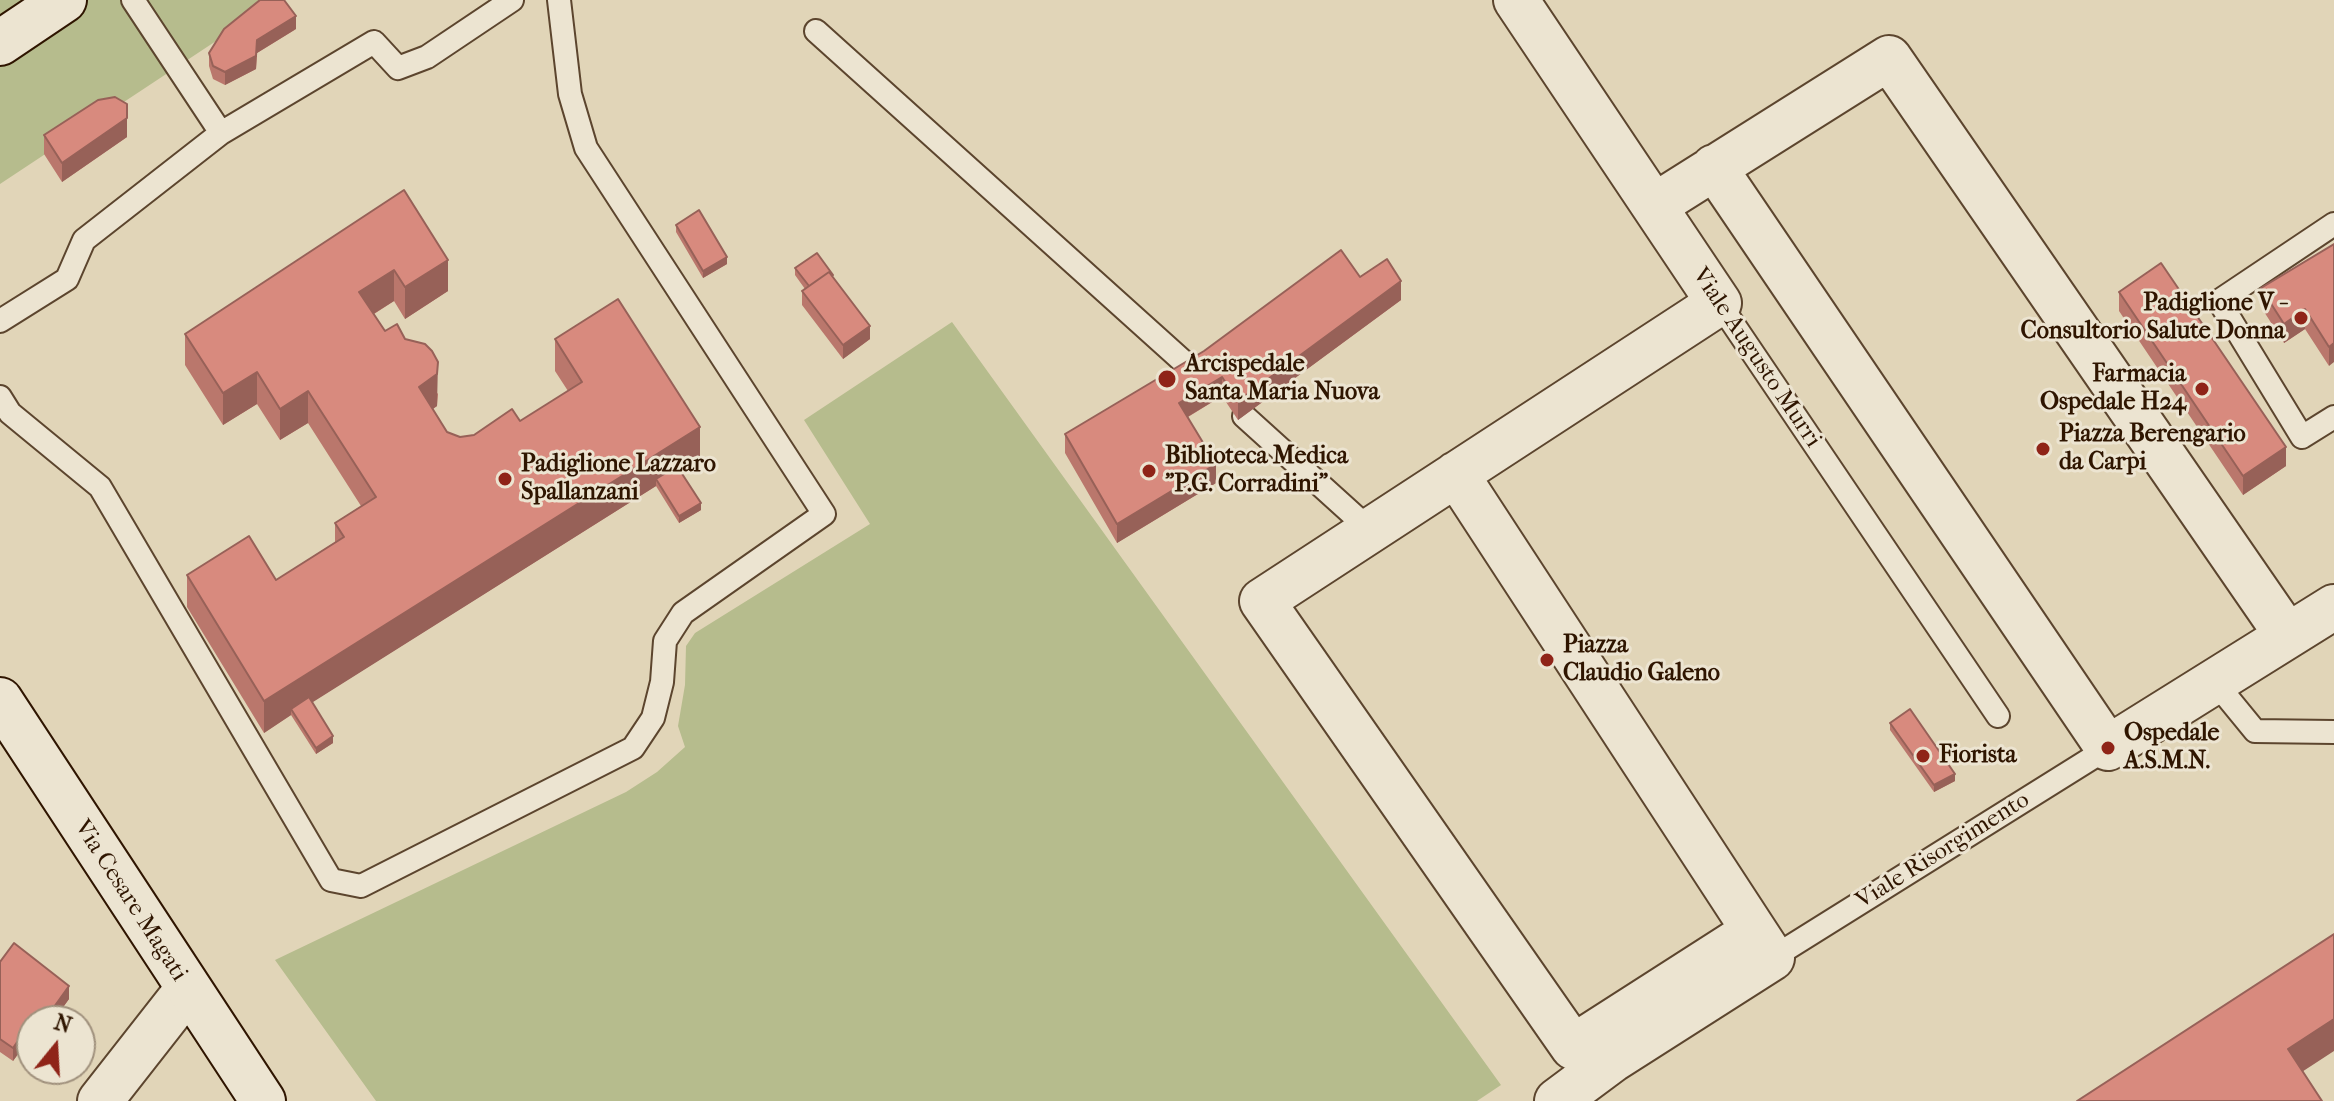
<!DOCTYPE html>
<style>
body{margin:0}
#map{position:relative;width:2334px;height:1101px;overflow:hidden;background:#e1d5b8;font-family:"IM FELL French Canon",serif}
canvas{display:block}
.north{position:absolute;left:16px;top:1005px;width:80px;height:80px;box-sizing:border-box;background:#ece4d1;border:2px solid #a0917d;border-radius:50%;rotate:18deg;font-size:22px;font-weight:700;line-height:32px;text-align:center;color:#2f1500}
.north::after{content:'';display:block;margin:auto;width:28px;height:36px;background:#8f2418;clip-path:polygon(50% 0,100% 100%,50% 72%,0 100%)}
</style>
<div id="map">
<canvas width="2334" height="1101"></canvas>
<div class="north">N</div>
</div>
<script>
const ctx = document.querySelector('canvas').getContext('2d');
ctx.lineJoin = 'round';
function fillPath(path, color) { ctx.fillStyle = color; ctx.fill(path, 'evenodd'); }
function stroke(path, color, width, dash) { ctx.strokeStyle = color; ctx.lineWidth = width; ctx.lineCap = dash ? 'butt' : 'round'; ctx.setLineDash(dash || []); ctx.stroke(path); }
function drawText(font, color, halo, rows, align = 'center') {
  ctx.font = font + ' "IM FELL French Canon",serif'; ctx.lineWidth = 6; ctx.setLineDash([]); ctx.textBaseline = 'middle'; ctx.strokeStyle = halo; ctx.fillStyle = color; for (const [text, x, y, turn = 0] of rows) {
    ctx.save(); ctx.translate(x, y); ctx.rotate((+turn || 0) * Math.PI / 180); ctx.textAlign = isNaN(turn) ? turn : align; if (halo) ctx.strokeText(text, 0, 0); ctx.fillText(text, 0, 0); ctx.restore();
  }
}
fillPath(new Path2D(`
 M0,0H278L0,184Z
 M952,322L1501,1085L1477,1101H376L275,960L626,792L657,772L685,747L678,726L685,685L686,646L695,633L870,524L804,420Z`), '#b6bc8d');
const lane = new Path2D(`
 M816,31L1196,373
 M221,133L374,42L398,68L427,57L512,0
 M2334,224L2219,301L2302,437L2334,417
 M1719,303L1998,716
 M0,321L67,279L84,240L221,133L133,0
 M0,397L10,413L100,487L331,880L361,886L633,748L653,718L662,682L665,641L683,613L824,514L586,148L570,94L559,0
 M1244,416L1370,530
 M2214,681L2255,731L2334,732
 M1772,958L2108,748`);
const street = new Path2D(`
 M1516,0L1719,303L1262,601L1573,1047L1754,931
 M1714,167L2108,748L2334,607
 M1654,206L1889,58L2287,635
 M1456,474L1772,958L1612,1060L1557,1101
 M100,1101L187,990`);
const secondary = new Path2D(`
 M0,43L64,0
 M0,700L263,1101`);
stroke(lane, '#5c452e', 26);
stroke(street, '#5c452e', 48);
stroke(secondary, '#2f1500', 48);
stroke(lane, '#ece4d1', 22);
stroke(street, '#ece4d1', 44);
stroke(secondary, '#ece4d1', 44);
fillPath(new Path2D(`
 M296,29L257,53L256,69L225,85L213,79L209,66V53Z
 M44,135L127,137L62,182L44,154Z
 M404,190L448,291L405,319L394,301L374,314L385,331L438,394L437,406L433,409L447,432L460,437L474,435L520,421L568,391L555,371V339L700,458L680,471L701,510L679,523L656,486L312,702L333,743L316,754L291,715L264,733L187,607V575L276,580L335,542V523L361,506L308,423L280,440L257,404L223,425L185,365V334Z
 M676,225L727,264L703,278L676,232Z
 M2334,244L2329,366L2305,329L2284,343L2261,307V288Z
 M795,268L833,277L870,339L843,359L802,305V291L805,289L795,275Z
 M1360,277L1401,300L1238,420L1222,396L1188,417L1216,483L1117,543L1065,453V434Z
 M2119,292L2286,466L2243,495L2119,311Z
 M1890,723L1955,781L1934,792L1890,730Z
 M0,962L69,999L53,1021H32V1040L29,1039L13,1061L0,1052Z`), '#ba776c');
fillPath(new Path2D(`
 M296,16V29L257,53L256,69L225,85V72L257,40Z
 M127,118V137L62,182V163Z
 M727,257V264L703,278V271Z
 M448,260V291L405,319V287Z
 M394,270V301L359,323V292Z
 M1401,281V300L1238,420V401Z
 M2305,309V329L2284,343V324Z
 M870,326V339L843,359V345Z
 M2334,343V362L2329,366V347Z
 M438,362L437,406L419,418V387Z
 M257,372V404L223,425V393Z
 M1222,377V396L1179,422V403Z
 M308,391V423L280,440V409Z
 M700,427V458L659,484L656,479V486L294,714L291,709V715L264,733V701Z
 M2286,447V466L2243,495V476Z
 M1216,464V483L1117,543V524Z
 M701,503V510L679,523V516Z
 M333,736V743L316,754V748Z
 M1955,774V781L1934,792V785Z
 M69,986V999L53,1021H44Z
 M2334,1019V1051L2288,1081V1049Z
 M29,1025V1039L13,1061V1048Z`), '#976158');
const building = new Path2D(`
 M260,0H284L296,16L257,40L256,56L225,72L213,66L209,53L224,29Z
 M115,97L127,104V118L62,163L44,135L98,100Z
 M404,190L448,260L405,287L394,270L359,292L385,331L397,324L405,339L425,344L432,351L438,362L437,374L419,387L447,432L460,437L474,435L512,409L520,421L582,382L555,339L618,299L700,427L264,701L187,575L249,536L276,580L344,537L335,523L376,497L308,391L280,409L257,372L223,393L185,334Z
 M699,210L727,257L703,271L676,225Z
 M2334,244V343L2329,347L2305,309L2284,324L2261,288Z
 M1341,250L1360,277L1387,259L1401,281L1238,401L1222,377L1179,403L1216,464L1117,524L1065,434L1204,351Z
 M817,253L833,275L832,276L829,272L809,286L795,268Z
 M2161,263L2286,447L2243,476L2119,292Z
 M829,272L870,326L843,345L802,291Z
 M677,466L701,503L679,516L656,479Z
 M309,697L333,736L316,748L291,709Z
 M1910,709L1955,774L1934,785L1890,723Z
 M2334,934V1019L2288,1049L2322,1101H2077Z
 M14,943L69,986L44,1021H32V1027L29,1025L13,1048L0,1039V962Z`);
fillPath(building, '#d88a7e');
stroke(building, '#976158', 2);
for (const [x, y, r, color] of [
 [2301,318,8,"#8f2418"],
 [1167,379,10,"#8f2418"],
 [2202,389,8,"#8f2418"],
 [2043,449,8,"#8f2418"],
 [1149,471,8,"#8f2418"],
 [505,479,8,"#8f2418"],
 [1547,660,8,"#8f2418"],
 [2108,748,8,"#8f2418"],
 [1923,756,8,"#8f2418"]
]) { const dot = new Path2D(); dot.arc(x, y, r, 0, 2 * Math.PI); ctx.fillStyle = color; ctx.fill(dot); stroke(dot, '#ece4d1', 3); }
drawText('bold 24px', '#2f1500', '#ece4d1', [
 ["Padiglione V -",2285,304,"right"],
 ["Consultorio Salute Donna",2285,332,"right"],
 ["Arcispedale",1185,365],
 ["Santa Maria Nuova",1185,393],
 ["Farmacia",2186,375,"right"],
 ["Ospedale H24",2186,403,"right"],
 ["Piazza Berengario",2059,435],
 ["da Carpi",2059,463],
 ["Biblioteca Medica",1165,457],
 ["\"P.G. Corradini\"",1165,485],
 ["Padiglione Lazzaro",521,465],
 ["Spallanzani",521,493],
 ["Piazza",1563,646],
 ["Claudio Galeno",1563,674],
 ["Ospedale",2124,734],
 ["A.S.M.N.",2124,762],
 ["Fiorista",1939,756]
], 'left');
drawText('24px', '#2f1500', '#ece4d1', [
 ["Viale Augusto Murri",1756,358,56],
 ["Viale Risorgimento",1943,851,-32],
 ["Via Cesare Magati",130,901,57]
]);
</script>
